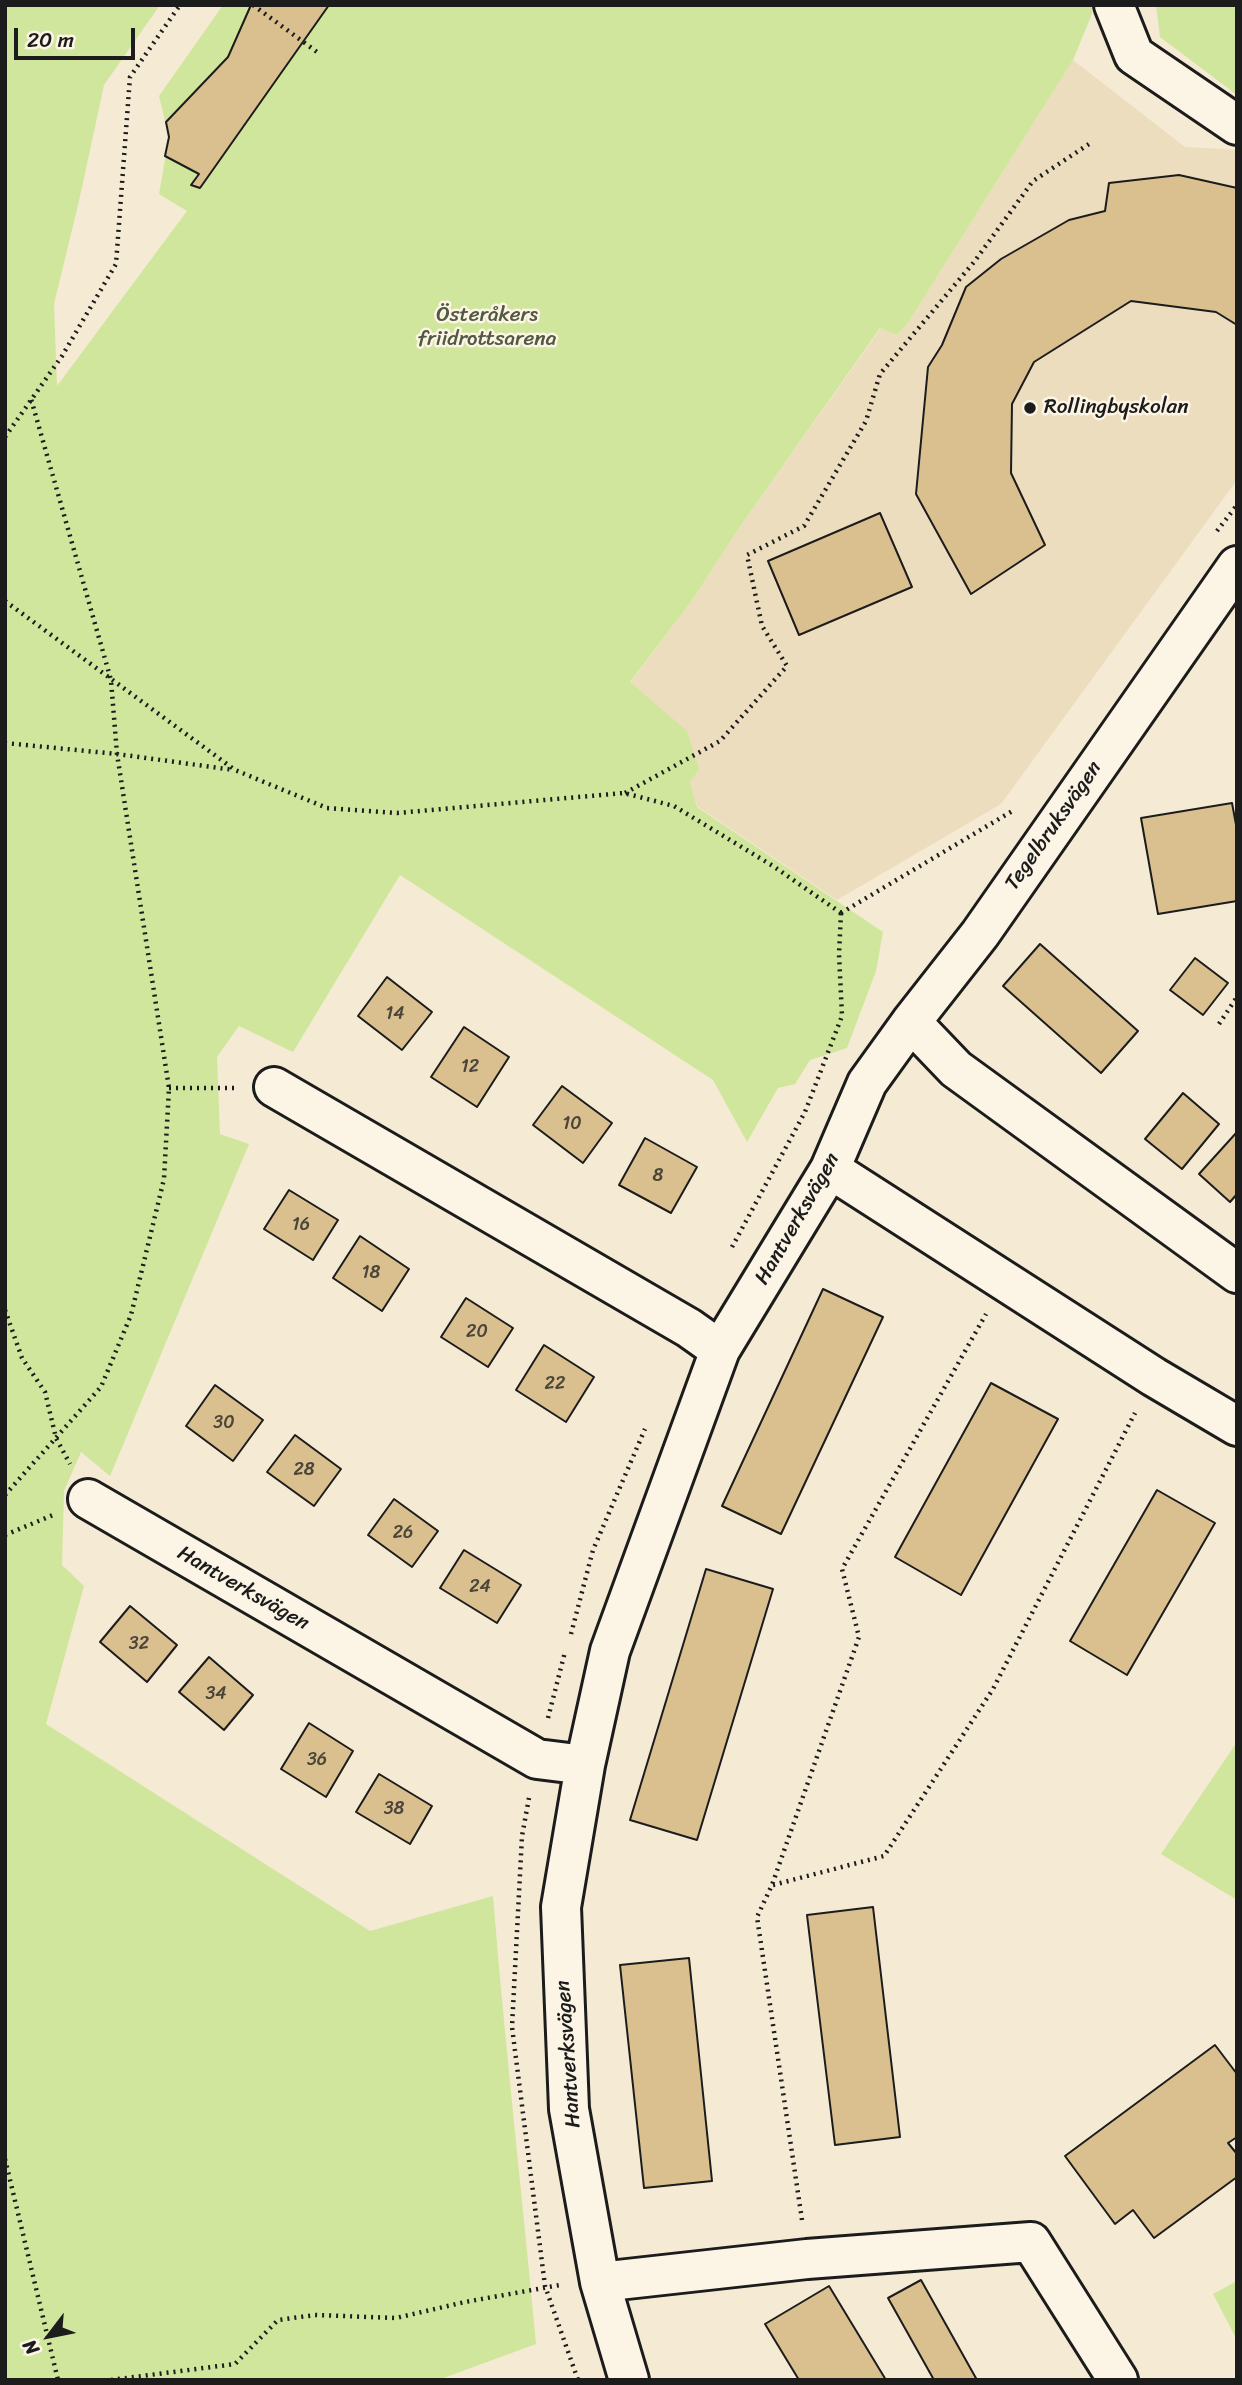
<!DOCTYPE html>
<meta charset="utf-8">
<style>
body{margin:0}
#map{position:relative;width:1242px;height:2385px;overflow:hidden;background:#f5ead4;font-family:Sriracha,sans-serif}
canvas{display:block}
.frame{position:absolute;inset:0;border:7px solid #1c1c1c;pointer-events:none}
.north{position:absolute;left:14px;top:2301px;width:70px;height:70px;-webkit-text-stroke:5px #fcf5e5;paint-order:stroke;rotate:238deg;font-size:19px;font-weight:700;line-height:28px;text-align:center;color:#1c1c1c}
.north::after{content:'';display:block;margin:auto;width:24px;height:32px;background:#1c1c1c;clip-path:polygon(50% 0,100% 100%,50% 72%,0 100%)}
.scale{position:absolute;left:14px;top:28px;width:121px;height:32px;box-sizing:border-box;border:4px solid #1c1c1c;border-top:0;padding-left:9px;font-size:21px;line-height:24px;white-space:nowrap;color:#1c1c1c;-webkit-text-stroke:5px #fcf5e5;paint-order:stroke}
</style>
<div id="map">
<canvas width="1242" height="2385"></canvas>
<div class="frame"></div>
<div class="north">N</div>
<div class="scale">20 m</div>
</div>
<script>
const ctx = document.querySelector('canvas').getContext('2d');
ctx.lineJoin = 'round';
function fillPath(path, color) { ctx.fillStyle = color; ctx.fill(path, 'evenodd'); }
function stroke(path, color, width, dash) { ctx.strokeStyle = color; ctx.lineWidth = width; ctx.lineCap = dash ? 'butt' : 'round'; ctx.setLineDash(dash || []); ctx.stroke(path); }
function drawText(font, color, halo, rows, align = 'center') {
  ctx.font = font + ' Sriracha,sans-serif'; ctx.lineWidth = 5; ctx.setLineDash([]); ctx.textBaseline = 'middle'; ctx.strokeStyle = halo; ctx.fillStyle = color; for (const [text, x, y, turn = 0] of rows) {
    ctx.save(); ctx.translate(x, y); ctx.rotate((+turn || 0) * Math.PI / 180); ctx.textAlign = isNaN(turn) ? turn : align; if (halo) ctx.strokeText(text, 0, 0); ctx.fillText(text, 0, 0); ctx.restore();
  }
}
fillPath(new Path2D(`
 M1073,60L1185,147L1237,150V480L1001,804L837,900L697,806L690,782L630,683L691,602L739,528L881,328L897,335L908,323Z`), '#edddbf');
fillPath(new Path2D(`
 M5,5H160L104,85L79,201L54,304L57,386L187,211L159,194L169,137L159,96L223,5H1092V14L1073,60L908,323L897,335L880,328L739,528L691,602L630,682L687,731L699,769L690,782L697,807L883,932L876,971L847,1048L810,1060L795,1084L778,1088L747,1142L713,1080L400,875L293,1052L239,1026L217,1057L220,1134L249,1144L110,1476L81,1452L64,1491L62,1565L84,1586L46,1724L370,1931L493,1896C505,2046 522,2194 536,2344L438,2380H5Z
 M1156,5H1237V95L1160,37Z
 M1237,1742V1900L1161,1854Z
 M1237,2281V2340L1213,2294Z`), '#cfe69c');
const building = new Path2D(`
 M251,5H329L200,188L191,185L199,174L165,156L169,137L166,122L228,57Z
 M1179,175L1237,188V325L1216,312L1131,301L1034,362L1012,404L1011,473L1045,545L971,594L916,494L928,367L942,345L966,287L1001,259L1069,220L1105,211L1109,183Z
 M880,513L912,587L799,635L768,561Z
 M1232,803L1237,830V901L1158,914L1141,818Z
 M1040,944L1138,1031L1101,1073L1003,986Z
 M1195,958L1228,983L1203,1015L1170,990Z
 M387,977L432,1012L402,1050L358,1016Z
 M464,1027L509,1057L477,1107L431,1077Z
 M562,1086L612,1123L583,1163L533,1125Z
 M1183,1093L1219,1124L1182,1169L1145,1139Z
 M1237,1132V1194L1230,1202L1199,1174Z
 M645,1138L697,1167L671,1213L619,1185Z
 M289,1190L338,1220L313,1260L264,1229Z
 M360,1236L409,1269L382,1311L333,1278Z
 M823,1289L883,1317L781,1534L722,1506Z
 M466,1298L513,1328L488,1367L441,1337Z
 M544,1345L594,1377L566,1422L516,1390Z
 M991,1383L1058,1419L961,1595L895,1557Z
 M215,1385L263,1420L233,1461L186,1426Z
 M295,1435L341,1469L314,1506L267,1472Z
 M1157,1490L1215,1523L1127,1675L1070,1641Z
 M394,1499L438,1531L412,1567L368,1535Z
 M464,1550L521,1585L497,1623L440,1588Z
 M706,1569L773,1589L697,1840L630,1820Z
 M130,1606L177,1645L147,1682L100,1642Z
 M209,1657L253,1695L224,1730L179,1692Z
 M309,1723L353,1751L326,1797L281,1769Z
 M379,1774L432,1806L410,1844L356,1812Z
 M873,1907L900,2137L835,2145L807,1915Z
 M689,1958L712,2181L644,2188L620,1965Z
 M1215,2045L1237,2074V2137L1228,2143L1237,2154V2177L1154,2238L1133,2210L1115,2224L1065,2156Z
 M921,2280L977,2380H934L888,2298Z
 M829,2286L886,2380H799L765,2324Z`);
fillPath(building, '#dabf8f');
stroke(building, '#1c1c1c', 2);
const minor = new Path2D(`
 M1114,5L1134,55L1237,125
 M911,1022L956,1069L1237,1273
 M274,1087L689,1328L720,1350
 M830,1169L1154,1377L1237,1426
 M88,1499L537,1759L585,1765
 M600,2282L807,2259L1031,2242L1118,2380
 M629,2380L600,2282L569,2109L561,1907L585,1765L610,1651L720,1350L830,1169L867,1083L911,1022L980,934L1237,566`);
stroke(minor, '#1c1c1c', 44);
stroke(new Path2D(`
 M253,5L317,52
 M5,437L62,356L116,264L130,77L180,5
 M1217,531L1237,505
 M5,601L235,770L327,808L397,813L624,793L674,806L773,866L841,913
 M5,743L117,754L234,770
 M625,793L720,741L787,666L762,626L747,555L804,526L866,421L880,374L974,262L1033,181L1092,142
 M841,913L1014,810
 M1219,1024L1237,997
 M169,1088H235
 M732,1247L805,1112L842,1016L839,954L841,913
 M5,1310L22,1358L45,1392L56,1438L70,1464
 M5,1495L101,1387L131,1315L164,1179L169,1088L117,754L111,680L31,399
 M5,1535L53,1515
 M571,1634L593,1550L645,1429
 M548,1718L565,1652
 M529,1798L522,1836L512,2027L545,2286L578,2380
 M773,1885L884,1856L993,1689L1135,1413
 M5,2159L58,2380
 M802,2220L757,1917L772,1885L859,1637L842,1569L986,1314
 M111,2380L235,2364L278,2320L315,2315L396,2318L465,2302L560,2285`), '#1c1c1c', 4.5, [2, 5]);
stroke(minor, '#fcf5e5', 38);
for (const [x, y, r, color] of [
 [1030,408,7,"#1c1c1c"]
]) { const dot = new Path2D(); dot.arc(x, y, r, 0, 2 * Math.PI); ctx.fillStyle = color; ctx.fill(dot); stroke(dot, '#fcf5e5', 2.5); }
drawText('18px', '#4c4539', null, [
 ["14",395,1014],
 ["12",470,1067],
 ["10",572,1124],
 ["8",658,1176],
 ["16",301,1225],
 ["18",371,1273],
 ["20",477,1332],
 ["22",555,1384],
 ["30",224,1423],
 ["28",304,1470],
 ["26",403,1533],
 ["24",480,1587],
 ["32",139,1644],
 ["34",216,1694],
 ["36",317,1760],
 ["38",394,1809]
]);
drawText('21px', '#525942', '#fcf5e5', [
 ["Österåkers",487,316],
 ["friidrottsarena",487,340]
]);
drawText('21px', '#1c1c1c', '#fcf5e5', [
 ["Rollingbyskolan",1044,408]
], 'left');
drawText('21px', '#1c1c1c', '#fcf5e5', [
 ["Tegelbruksvägen",1054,826,-55],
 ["Hantverksvägen",798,1219,-60],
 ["Hantverksvägen",243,1589,30],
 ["Hantverksvägen",569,2054,-94]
]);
</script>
